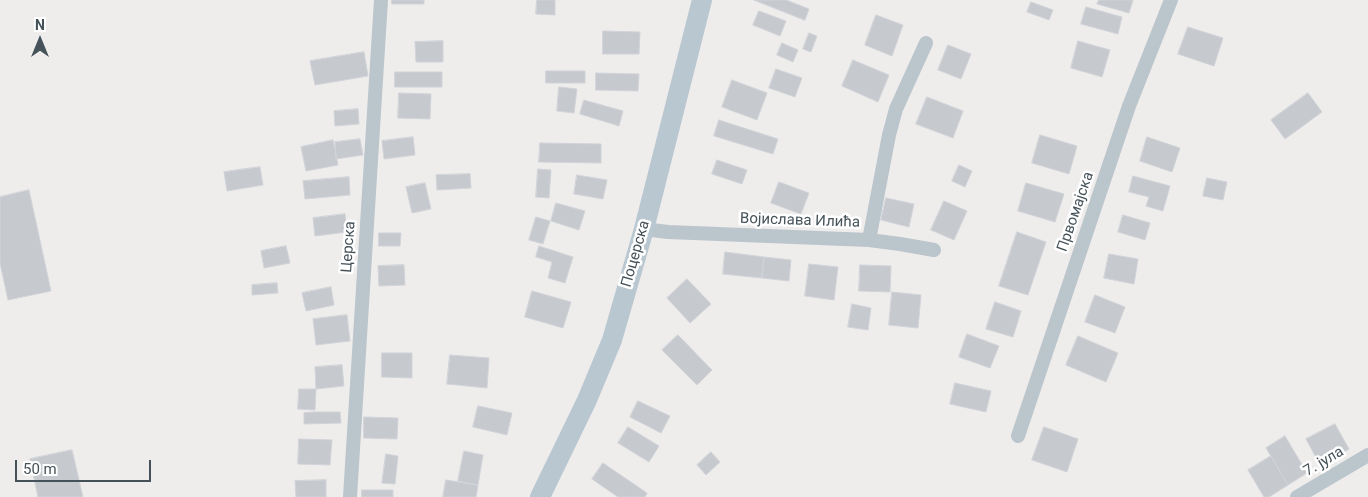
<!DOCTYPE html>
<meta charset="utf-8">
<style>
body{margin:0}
#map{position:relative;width:1368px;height:497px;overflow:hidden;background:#efecec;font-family:Roboto,sans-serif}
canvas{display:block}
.north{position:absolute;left:15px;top:15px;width:50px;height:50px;-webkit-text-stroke:4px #fff;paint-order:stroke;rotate:0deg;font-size:14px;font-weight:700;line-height:20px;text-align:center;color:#455259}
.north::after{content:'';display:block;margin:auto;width:18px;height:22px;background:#455259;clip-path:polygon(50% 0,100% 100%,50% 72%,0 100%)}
.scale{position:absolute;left:15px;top:460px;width:136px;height:22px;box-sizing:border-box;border:2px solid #455259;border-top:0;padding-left:6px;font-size:15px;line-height:18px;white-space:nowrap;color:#455259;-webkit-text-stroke:4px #fff;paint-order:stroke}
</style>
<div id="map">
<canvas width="1368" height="497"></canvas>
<div class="north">N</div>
<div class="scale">50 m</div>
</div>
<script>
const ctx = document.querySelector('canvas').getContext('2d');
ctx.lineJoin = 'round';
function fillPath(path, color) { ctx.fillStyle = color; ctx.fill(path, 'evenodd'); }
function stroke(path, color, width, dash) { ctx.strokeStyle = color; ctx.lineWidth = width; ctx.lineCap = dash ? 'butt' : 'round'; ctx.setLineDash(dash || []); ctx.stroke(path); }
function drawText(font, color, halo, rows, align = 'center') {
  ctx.font = font + ' Roboto,sans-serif'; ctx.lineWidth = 5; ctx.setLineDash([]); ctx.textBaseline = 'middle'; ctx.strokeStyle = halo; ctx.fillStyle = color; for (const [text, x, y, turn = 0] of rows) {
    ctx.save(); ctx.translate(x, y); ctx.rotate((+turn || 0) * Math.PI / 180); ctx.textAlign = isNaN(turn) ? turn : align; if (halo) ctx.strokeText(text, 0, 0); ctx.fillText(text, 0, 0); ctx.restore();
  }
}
const building = new Path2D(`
 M392,0H424V4H392Z
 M537,0H555V15L536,14Z
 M754,0H786L809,9L805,20Z
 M1099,0H1133L1129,13L1097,4Z
 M1031,2L1053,10L1049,20L1027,12Z
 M1086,7L1122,17L1118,34L1081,24Z
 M759,11L786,21L780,36L753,25Z
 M876,15L903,25L892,56L865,45Z
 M1188,27L1223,38L1214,66L1178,54Z
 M603,31L640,32L639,54H603Z
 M809,33L817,36L811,52L803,49Z
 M443,41V62H416L415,42Z
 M1078,41L1110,50L1102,77L1071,68Z
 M782,43L798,50L793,62L777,55Z
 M948,45L971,54L961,79L938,70Z
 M364,52L368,76L315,85L310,61Z
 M853,60L889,75L878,102L842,86Z
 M776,69L802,78L795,97L769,88Z
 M546,71H585V83H546Z
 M395,72H442V87H395Z
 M596,73L639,74L638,91L596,90Z
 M732,80L767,93L757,120L722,107Z
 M559,87L577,89L574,113L557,111Z
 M399,93L431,94L430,119L398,118Z
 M1308,93L1322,112L1285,139L1271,120Z
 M927,97L963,111L953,138L916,124Z
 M584,100L623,111L619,126L580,114Z
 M358,109L359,124L335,126L334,111Z
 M719,120L778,139L773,154L714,136Z
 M1040,135L1077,146L1069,174L1032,163Z
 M413,137L415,155L384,159L382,141Z
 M1147,137L1180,148L1172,172L1140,161Z
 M360,139L363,155L336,159L335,142Z
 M333,140L338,165L306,171L301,147Z
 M540,143L601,144V163L539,162Z
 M717,160L747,170L742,184L712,174Z
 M959,165L972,171L965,187L952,181Z
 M260,167L263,185L227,191L224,172Z
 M538,169L551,170L549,198L536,197Z
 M470,174L471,188L437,190L436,175Z
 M577,175L607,180L603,199L574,194Z
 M1133,176L1170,186L1163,211L1146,206L1149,197L1129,192Z
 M349,177L350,195L305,199L303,181Z
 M1207,178L1227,182L1223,200L1203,196Z
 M779,182L809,193L801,214L771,203Z
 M425,183L431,209L412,213L406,187Z
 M1026,183L1064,194L1055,222L1018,211Z
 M29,190L51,291L8,300L0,263V197Z
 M886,198L914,204L909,227L881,220Z
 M944,201L967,211L954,240L931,230Z
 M556,203L585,211L579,230L551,221Z
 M345,214L347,232L315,236L313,218Z
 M1123,215L1150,223L1145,240L1118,232Z
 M536,217L550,221L543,244L529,240Z
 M1017,232L1046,242L1028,295L999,286Z
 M379,233H401L400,246H379Z
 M286,246L290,263L264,268L261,251Z
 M539,246L573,257L565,283L548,278L552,262L536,257Z
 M725,252L764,257L762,278L723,274Z
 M1109,254L1138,259L1134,284L1104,278Z
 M764,257L791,260L789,281L762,278Z
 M809,264L838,267L834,300L805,296Z
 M404,265L405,285L379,286L378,266Z
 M860,265L891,266L890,292L859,291Z
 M687,279L711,304L690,323L667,298Z
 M277,283L278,293L252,295V285Z
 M331,287L334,305L306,311L302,293Z
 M532,291L571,302L563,328L525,317Z
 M892,292L921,295L918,328L889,325Z
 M1095,295L1125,307L1115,333L1085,322Z
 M995,302L1021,311L1013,337L986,329Z
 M852,304L871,308L868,330L848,327Z
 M347,315L350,341L316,345L313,319Z
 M967,334L999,346L990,368L959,357Z
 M678,335L712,370L697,385L662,350Z
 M1078,336L1118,353L1106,382L1066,365Z
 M382,353H412V378L382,377Z
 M450,355L489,358L487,388L447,384Z
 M342,365L344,386L316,389L315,367Z
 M955,383L991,391L986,412L950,404Z
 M299,389H316L315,410L298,409Z
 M638,401L670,416L661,433L630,417Z
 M478,406L512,413L507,435L473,427Z
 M314,412H340L341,423L304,424V413Z
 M364,417L398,418L397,439L364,438Z
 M1335,424L1349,449L1320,465L1306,439Z
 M628,427L659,446L649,462L618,443Z
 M1044,427L1078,439L1067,472L1032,460Z
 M1285,436L1307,473L1288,485L1266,448Z
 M299,439L332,440L330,465L298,464Z
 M72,450L83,497H38L30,459Z
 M464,451L483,455L478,485L458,481Z
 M711,452L720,462L706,475L697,465Z
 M386,454L398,456L395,484L382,483Z
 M1271,456L1288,485L1269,497H1264L1248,470Z
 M603,463L647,493L645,497H618L592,479Z
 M326,480V497H296L295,481Z
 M446,480L478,485L476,497H443Z
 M362,490H393V497H362Z`);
fillPath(building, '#c6cacf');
stroke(building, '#d0d3d8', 1);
stroke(new Path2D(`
 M644,229L668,232L869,240L900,244L934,250
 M869,240L889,135L896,109L926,43
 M1018,436L1129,106L1171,0
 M350,497L381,0
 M1297,497L1368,455`), '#bac5cc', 14);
stroke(new Path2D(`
 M540,497L587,400L612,340L644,229L702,0`), '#b9c7d1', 20);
drawText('15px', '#455259', '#fff', [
 ["Првомајска",1076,212,-71],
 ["Војислава Илића",800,221,2],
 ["Церска",349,247,-86],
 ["Поцерска",636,254,-74],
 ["7. јула",1324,462,-31]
]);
</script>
